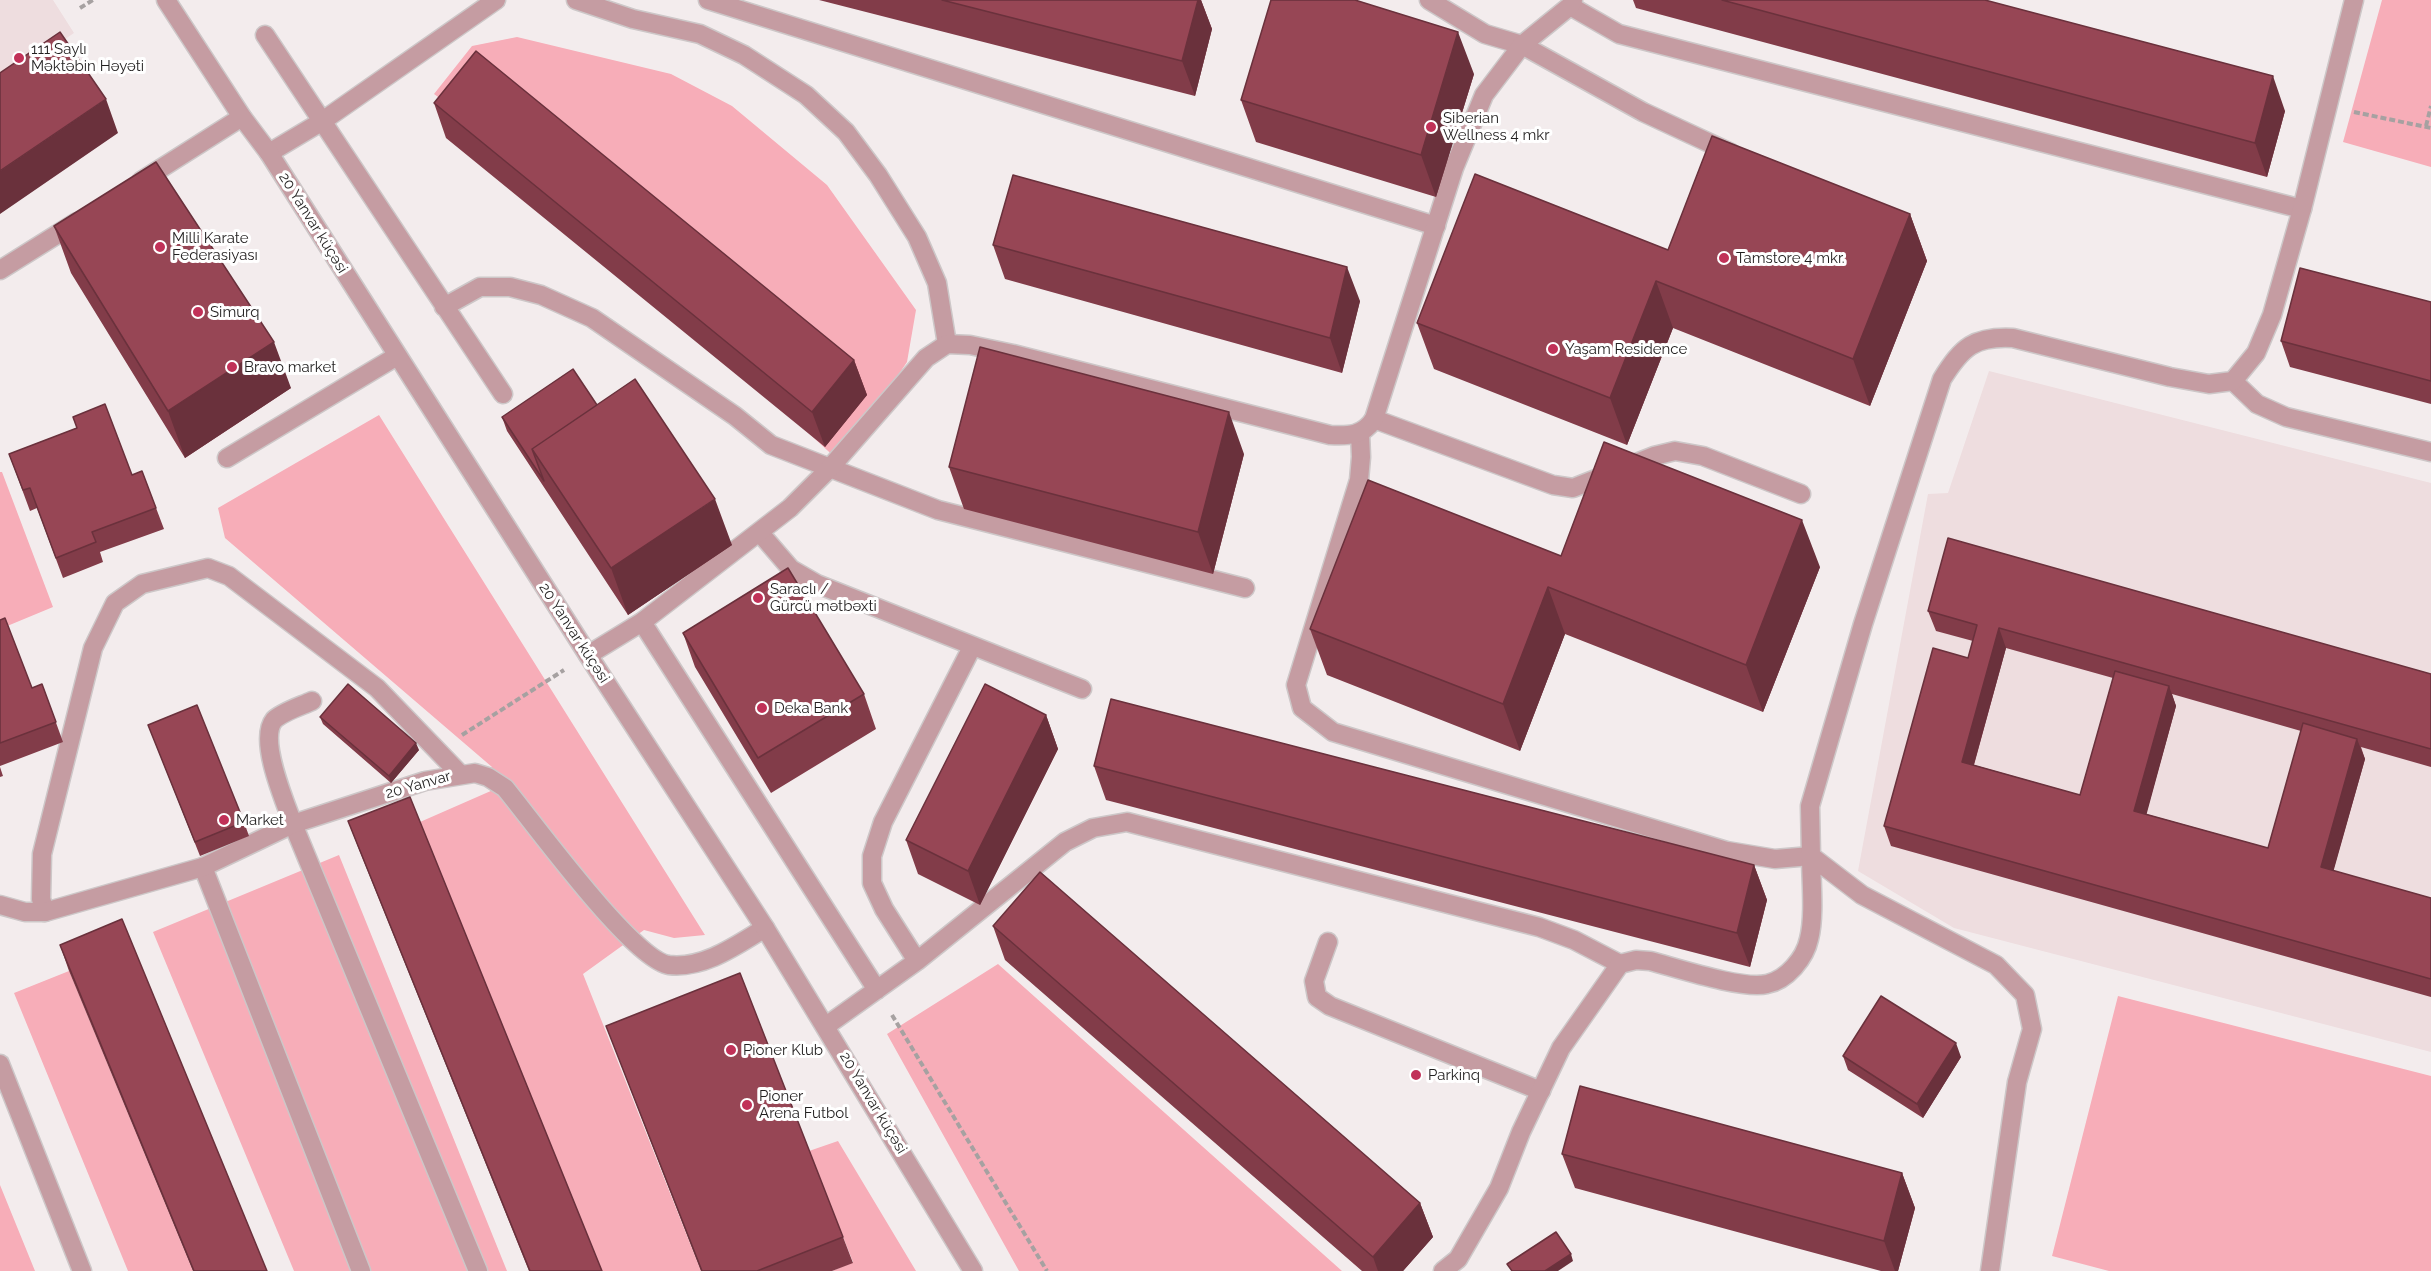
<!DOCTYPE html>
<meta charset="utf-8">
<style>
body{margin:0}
canvas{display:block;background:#f3eced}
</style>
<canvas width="2431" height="1271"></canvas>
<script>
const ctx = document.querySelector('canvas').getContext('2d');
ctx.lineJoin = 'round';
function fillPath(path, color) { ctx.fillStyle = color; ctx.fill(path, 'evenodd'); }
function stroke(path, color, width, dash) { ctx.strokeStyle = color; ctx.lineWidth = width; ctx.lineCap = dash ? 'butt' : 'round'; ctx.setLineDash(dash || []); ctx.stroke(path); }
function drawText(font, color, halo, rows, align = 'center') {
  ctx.font = font + ' Raleway,sans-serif'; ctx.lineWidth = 6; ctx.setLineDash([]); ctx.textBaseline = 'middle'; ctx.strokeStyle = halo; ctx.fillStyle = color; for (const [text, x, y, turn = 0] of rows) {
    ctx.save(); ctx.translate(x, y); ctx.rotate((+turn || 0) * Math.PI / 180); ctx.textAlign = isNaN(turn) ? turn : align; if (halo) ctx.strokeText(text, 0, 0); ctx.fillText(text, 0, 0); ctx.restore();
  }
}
fillPath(new Path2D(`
 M0,0H53L74,33L0,83Z
 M1989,371L2431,483V1052L1954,928L1858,871L1928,494L1948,493Z`), '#eedddf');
fillPath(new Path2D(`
 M2382,0H2431V167L2343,142Z
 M517,37L671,74L732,106L827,185L916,310L907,362L840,462L464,116L434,94L472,46Z
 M379,415L705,935L674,938L644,930L583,974L701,1271H601L420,822L493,790L492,767L225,538L218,508Z
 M0,472H2L53,607L0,629Z
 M339,855L507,1271H294L153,932Z
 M998,964L1342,1271H1019L887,1034Z
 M69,971L193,1271H128L14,993Z
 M2118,996L2431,1076V1271H2109L2052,1256Z
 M838,1141L916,1271H832L853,1262L809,1151Z
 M0,1185L35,1271H0Z`), '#f7adb8');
const service = new Path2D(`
 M576,0L633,19L700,34L744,55L806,95L846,132L878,175L917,237L937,283L947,344
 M708,0L1436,226
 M1429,0L1485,34L1522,45L1643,112L1731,153
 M1570,6L1619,34L2302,209
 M265,35L503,394
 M269,153L321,122L496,0
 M141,181L242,117
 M0,270L77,222
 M444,307L480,287H510L541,295L592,318L735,416L771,445L938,510L1245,588
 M2233,381L2257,404L2286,417L2431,452
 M1374,419L1553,485L1573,488L1654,456L1675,451L1703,456L1801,494
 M1360,433L1361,457L1359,480L1296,685L1302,708L1333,732L1727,851L1775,859L1811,856
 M227,458L397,356
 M760,533L791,569L817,584L1082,689
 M642,622L877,990
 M312,701C301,706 282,712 274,720C258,740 285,802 293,824L478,1271
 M203,867L361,1271
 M45,912L41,899L42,854L93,648L115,603L142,584L208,568L229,576L377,688L459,773
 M1328,942L1314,981L1317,997L1330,1006L1541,1091
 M917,961L884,909L872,883V856L883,822L972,647
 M826,1026L917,961L1065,842L1093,828L1127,822L1539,927L1574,940L1620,964
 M0,1064L82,1271`);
const minor = new Path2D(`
 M588,655L642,622L790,508L829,469L926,358L947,344L970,345L1013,354L1330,435C1349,436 1363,436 1374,419L1454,168L1484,95L1522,45L1570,6L1573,0
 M0,905L25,912H45L203,867L293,824L425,781L475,773L488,777L505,788C533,822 633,960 669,965C704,969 737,945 765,928
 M1443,1271L1458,1259L1499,1188L1521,1132L1561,1048L1620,964L1636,960L1650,961C1677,968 1743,990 1767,984C1787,980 1805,958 1809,939C1815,915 1811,880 1811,856
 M1990,1271L2017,1082L2032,1029L2025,995L1996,965L1862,895L1811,856L1810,806L1863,624L1942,379C1962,347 1974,336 2013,338L2170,377L2209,384L2233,381L2256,353L2272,315L2302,209L2354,0`);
const tertiary = new Path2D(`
 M166,0L242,117L269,153L588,655L765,928L973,1271`);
stroke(service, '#cdc7c8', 21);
stroke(minor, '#cdc7c8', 21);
stroke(tertiary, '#cdc7c8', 21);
stroke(new Path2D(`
 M80,8L93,0
 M2354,112L2431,128
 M2426,126L2431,106
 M462,735L564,670
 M892,1015L1047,1271`), '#a6a1a1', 4, [6, 3]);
stroke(service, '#c59ca2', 18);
stroke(minor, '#c59ca2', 18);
stroke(tertiary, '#c59ca2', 18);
fillPath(new Path2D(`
 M819,0H1201L1212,29L1195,96Z
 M1633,0H1985L2285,111L2267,177L1636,8Z
 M1474,74L1436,197L1256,142L1241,100Z
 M434,103L854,360L867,395L825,447L446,138Z
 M1910,214L1927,261L1870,406L1673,328L1627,445L1434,369L1417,323L1668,250Z
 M54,226L291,388L185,458L71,273Z
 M993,245L1360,301L1342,373L1005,279Z
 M2431,302V404L2290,367L2281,341Z
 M597,405L732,545L628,615L507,431L502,417Z
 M73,417L132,475L142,471L164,529L100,552L103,562L63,578L37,508L30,511L9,454L77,428Z
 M1244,454L1213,574L964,509L949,467Z
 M1561,556L1820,567L1763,712L1565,634L1520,751L1327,675L1310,629Z
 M1928,611L2431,674V767L2361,747L2365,759L2333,871L2431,898V997L1891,846L1884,826L1968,658L1973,641L1936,631ZM2006,648L2113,678L2080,795L1974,765ZM2172,694L2301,731L2268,848L2146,814L2176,706Z
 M0,620L32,688L42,684L63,742L0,766Z
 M683,633L864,694L876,729L771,793L695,667Z
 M1046,715L1058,749L980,905L918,874L906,840Z
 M320,717L419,750L391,783L323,724Z
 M148,725L244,822L249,836L200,856Z
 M1094,766L1754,865L1767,900L1750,967L1106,800Z
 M0,767L3,776L0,777Z
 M348,821L602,1271H529L358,847Z
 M993,926L1420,1203L1433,1237L1403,1271H1362L1005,960Z
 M60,945L267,1271H193L69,971Z
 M606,1026L843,1237L853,1263L832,1271H701Z
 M1843,1056L1961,1057L1923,1118L1848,1070Z
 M1562,1154L1902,1173L1915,1208L1898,1271H1881L1575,1188Z`), '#823c49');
fillPath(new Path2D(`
 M1198,0H1201L1212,29L1195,96L1182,61Z
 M1458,32L1474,74L1436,197L1421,155Z
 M2273,76L2285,111L2267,177L2255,143Z
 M106,99L118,133L0,214V171Z
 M1910,214L1927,261L1870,406L1853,359Z
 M1347,267L1360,301L1342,373L1330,338Z
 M1656,281L1673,328L1627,445L1610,398Z
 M274,342L291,388L185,458L168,411Z
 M854,360L867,395L825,447L812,412Z
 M1229,412L1244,454L1213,574L1198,532Z
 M715,499L732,545L628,615L611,568Z
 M1802,520L1820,567L1763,712L1746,665Z
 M1548,587L1565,634L1520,751L1503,704Z
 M1999,628L2006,648L1969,782L1962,762Z
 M2169,686L2176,706L2142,831L2134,811Z
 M1046,715L1058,749L980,905L968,871Z
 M2357,739L2365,759L2329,887L2321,867Z
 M416,743L419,750L391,783L389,776Z
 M1754,865L1767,900L1750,967L1737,933Z
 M1956,1043L1961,1057L1923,1118L1917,1104Z
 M1902,1173L1915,1208L1898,1271H1895L1884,1241Z
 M1420,1203L1433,1237L1403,1271H1378L1373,1257Z
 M1571,1254L1573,1261L1558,1271H1545Z`), '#6a313c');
const building = new Path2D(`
 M942,0H1198L1182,61Z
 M1271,0H1355L1458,32L1421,155L1241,100Z
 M1722,0H1985L2273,76L2255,143Z
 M60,32L106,99L0,171V73Z
 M476,51L854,360L812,412L434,103Z
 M1712,136L1910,214L1853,359L1656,281L1610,398L1417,323L1475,174L1668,250Z
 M156,162L274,342L168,411L54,226Z
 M1013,175L1347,267L1330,338L993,245Z
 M2300,268L2431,302V381L2281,341Z
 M980,347L1229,412L1198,532L949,467Z
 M573,369L597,405L532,449L544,481L502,417Z
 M635,379L715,499L611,568L532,449Z
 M105,404L132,475L142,471L156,508L92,532L96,542L56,558L30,488L23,490L9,454L77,428L73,417Z
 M1604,442L1802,520L1746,665L1548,587L1503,704L1310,629L1368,480L1561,556Z
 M1948,538L2431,674V749L1999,628L1962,762L2080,795L2115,671L2169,686L2134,811L2268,848L2303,723L2357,739L2321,867L2431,898V979L1884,826L1933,648L1968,658L1977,625L1928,611Z
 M788,568L864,694L758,758L683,633Z
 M5,618L32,688L42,684L56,722L0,743V620Z
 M348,684L416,743L389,776L320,717Z
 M985,684L1046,715L968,871L906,840Z
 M1111,699L1754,865L1737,933L1094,766Z
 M197,705L244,822L195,842L148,725Z
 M410,797L602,1271H530L348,821Z
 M1040,872L1420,1203L1373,1257L993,926Z
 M122,919L267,1271H194L60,945Z
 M740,973L843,1237L757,1271H702L606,1026Z
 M1881,996L1956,1043L1917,1104L1843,1056Z
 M1580,1086L1902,1173L1884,1241L1562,1154Z
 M1556,1232L1571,1254L1545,1271H1512L1507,1264Z`);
fillPath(building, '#974655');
stroke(building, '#6a313c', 1.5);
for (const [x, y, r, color] of [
 [19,58,6,"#c13158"],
 [1431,127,6,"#c13158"],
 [160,247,6,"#c13158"],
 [1724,258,6,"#c13158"],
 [198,312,6,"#c13158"],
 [1553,349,6,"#c13158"],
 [232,367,6,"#c13158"],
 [758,598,6,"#c13158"],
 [762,708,6,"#c13158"],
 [224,820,6,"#c13158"],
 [731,1050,6,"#c13158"],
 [1416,1075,6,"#c13158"],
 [747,1105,6,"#c13158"]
]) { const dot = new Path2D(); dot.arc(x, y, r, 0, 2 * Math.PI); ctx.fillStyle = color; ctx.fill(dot); stroke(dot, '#fff', 2); }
drawText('15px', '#211f1f', '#fff', [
 ["111 Saylı",31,49],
 ["Məktəbin Həyəti",31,66],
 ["Siberian",1443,118],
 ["Wellness 4 mkr",1443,135],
 ["Milli Karate",172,238],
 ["Federasiyası",172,255],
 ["Tamstore 4 mkr.",1736,258],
 ["Simurq",210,312],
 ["Yaşam Residence",1565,349],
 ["Bravo market",244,367],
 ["Saraclı /",770,589],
 ["Gürcü mətbəxti",770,606],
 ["Deka Bank",774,708],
 ["Market",236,820],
 ["Pioner Klub",743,1050],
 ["Parkinq",1428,1075],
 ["Pioner",759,1096],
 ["Arena Futbol",759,1113]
], 'left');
drawText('15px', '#211f1f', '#fff', [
 ["20 Yanvar küçəsi",313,223,58],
 ["20 Yanvar küçəsi",574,633,57],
 ["20 Yanvar",418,785,-16],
 ["20 Yanvar küçəsi",873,1103,59]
]);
</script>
